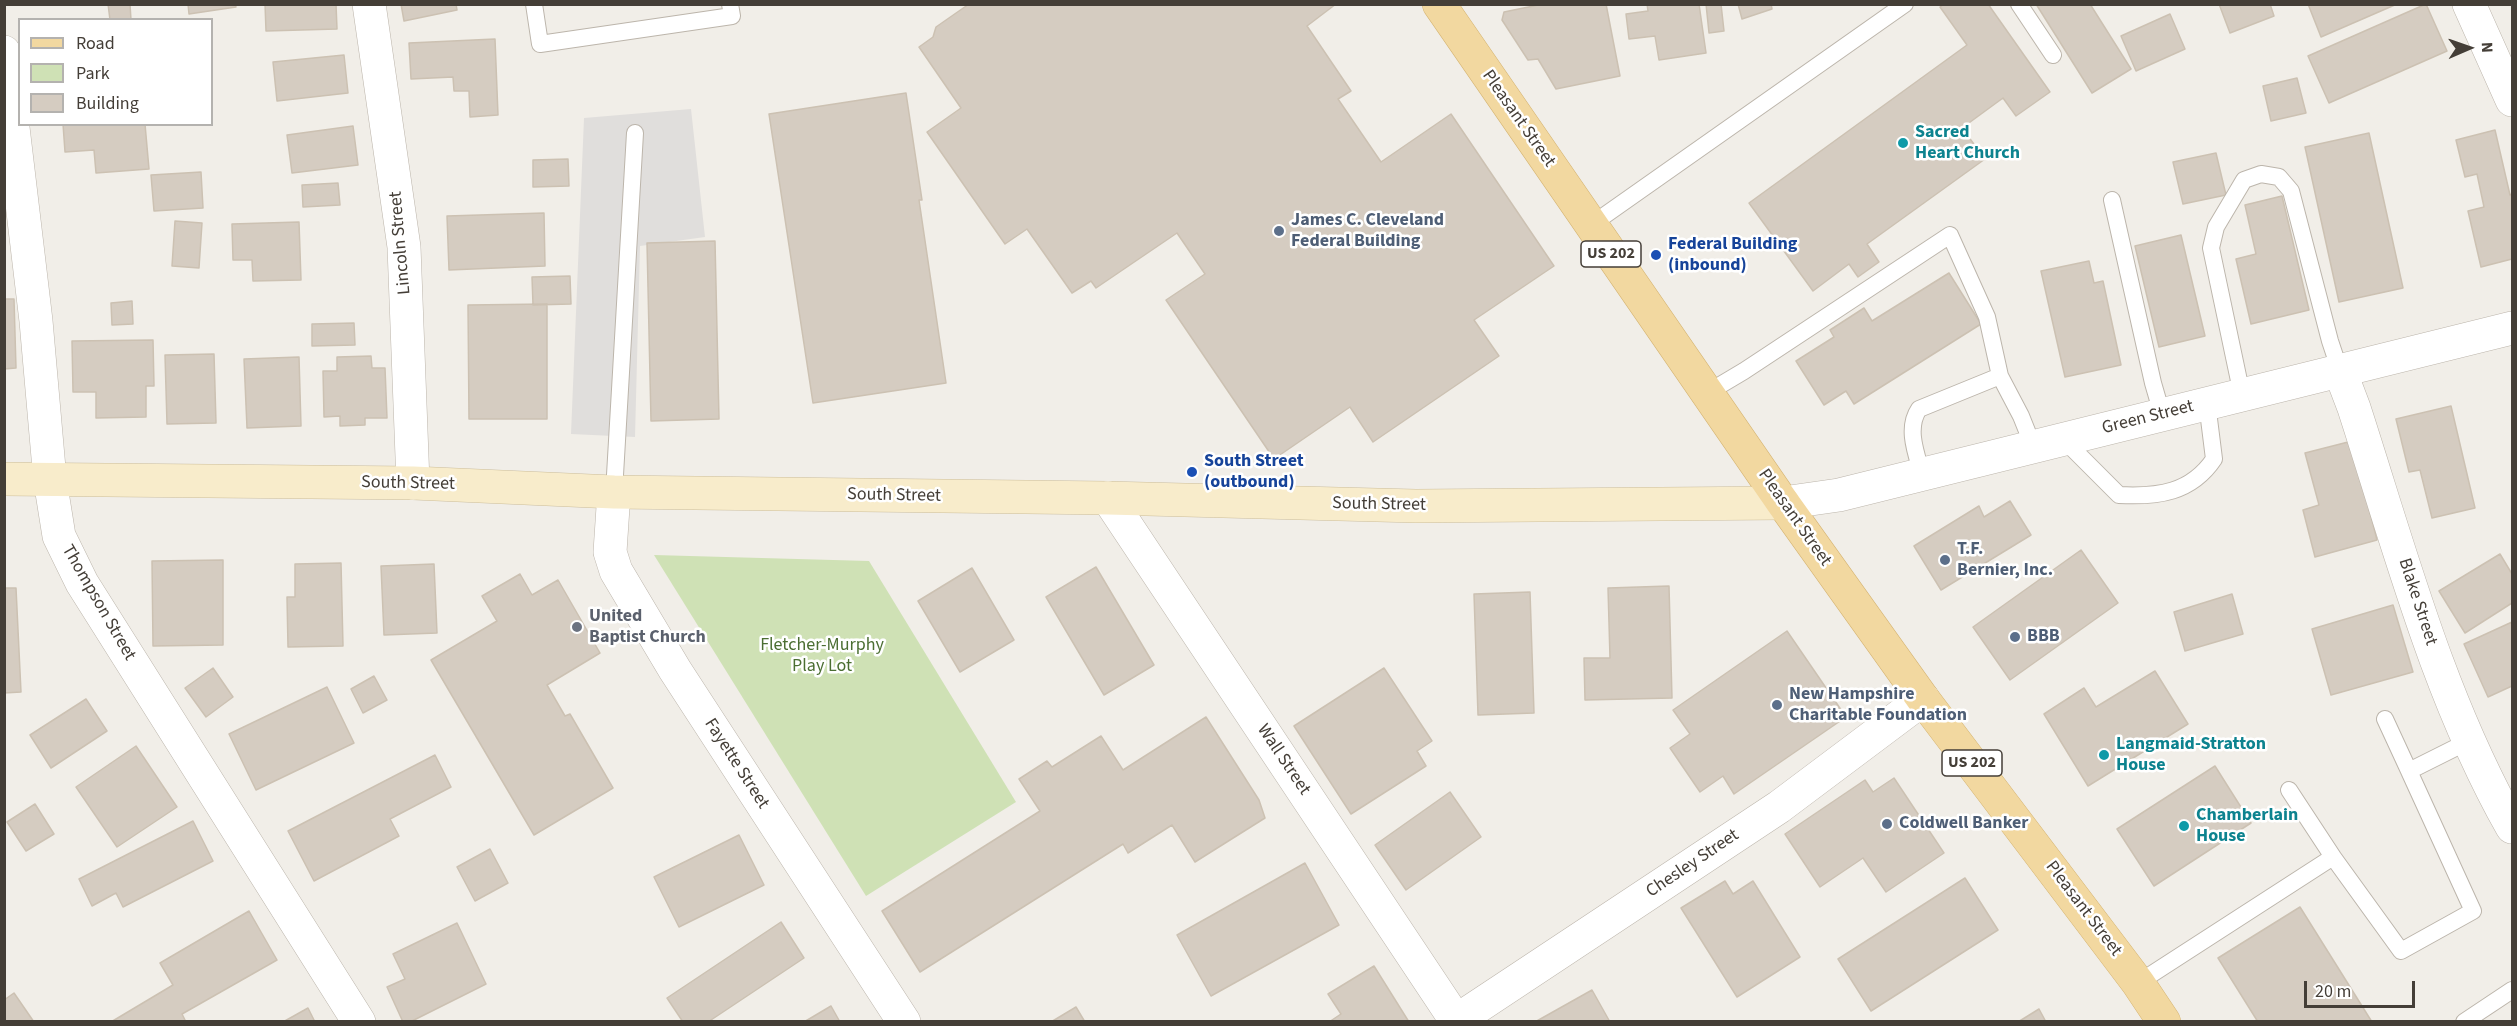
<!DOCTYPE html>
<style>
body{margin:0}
#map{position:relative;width:2517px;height:1026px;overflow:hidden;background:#f1eee8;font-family:"Source Sans 3",sans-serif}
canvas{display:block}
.frame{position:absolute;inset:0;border:6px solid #443e37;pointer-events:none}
.legend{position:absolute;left:18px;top:18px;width:195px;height:108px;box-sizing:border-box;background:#fff;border:2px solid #b4b2af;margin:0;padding:8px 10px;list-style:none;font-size:18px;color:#443e37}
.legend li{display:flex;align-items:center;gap:12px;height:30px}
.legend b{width:30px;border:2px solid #b4b2af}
.north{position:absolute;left:2439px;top:18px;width:60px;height:60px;-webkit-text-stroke:4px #fff;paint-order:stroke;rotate:88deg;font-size:16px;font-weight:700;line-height:24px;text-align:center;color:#443e37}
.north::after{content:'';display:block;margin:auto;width:21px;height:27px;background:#443e37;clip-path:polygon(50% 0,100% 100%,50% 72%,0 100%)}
.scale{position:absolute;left:2304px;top:981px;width:111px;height:27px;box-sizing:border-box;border:3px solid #443e37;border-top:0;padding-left:8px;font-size:18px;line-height:21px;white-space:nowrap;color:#443e37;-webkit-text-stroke:4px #fff;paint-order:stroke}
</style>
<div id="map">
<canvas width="2517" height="1026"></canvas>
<div class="frame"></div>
<ul class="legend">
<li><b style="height:8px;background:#f2d8a0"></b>Road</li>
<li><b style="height:16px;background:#cfe1b5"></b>Park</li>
<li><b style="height:16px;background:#d5ccc1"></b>Building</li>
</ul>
<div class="north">N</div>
<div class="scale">20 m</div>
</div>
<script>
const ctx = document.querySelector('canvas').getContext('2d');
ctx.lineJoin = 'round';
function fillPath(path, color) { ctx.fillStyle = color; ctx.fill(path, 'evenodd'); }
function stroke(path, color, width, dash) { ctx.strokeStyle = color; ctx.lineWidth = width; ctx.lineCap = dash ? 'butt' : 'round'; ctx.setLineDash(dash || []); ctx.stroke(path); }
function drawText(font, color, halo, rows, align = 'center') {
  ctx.font = font + ' "Source Sans 3",sans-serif'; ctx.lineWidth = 5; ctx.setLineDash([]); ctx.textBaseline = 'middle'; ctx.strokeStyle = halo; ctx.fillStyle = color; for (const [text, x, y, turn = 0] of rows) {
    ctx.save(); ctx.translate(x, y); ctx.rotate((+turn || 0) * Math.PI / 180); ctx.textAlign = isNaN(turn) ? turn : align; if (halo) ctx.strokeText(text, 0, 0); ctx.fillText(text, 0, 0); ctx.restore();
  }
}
fillPath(new Path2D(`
 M654,555L869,561L1016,802L866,896Z`), '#cfe1b5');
fillPath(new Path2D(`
 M691,109L705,237L640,246L635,437L571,434L584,118Z`), '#e0dedc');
const building = new Path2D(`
 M108,4H130L131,20H110Z
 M188,4H235L236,7L189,14Z
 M265,4H336L337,29L266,31Z
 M401,4H456L457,10L404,21Z
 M969,4H1336L1307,26L1351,91L1338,99L1381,162L1451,114L1554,266L1474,320L1499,356L1373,442L1350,407L1274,459L1166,300L1205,274L1177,233L1096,288L1091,281L1072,293L1027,229L1005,244L927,132L961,108L919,47L933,37L936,27Z
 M1543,4H1606L1620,76L1556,89L1538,59L1528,60L1502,20L1504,12Z
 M1647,4H1699L1706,53L1659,60L1655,36L1629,39L1626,14L1648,11Z
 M1706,4H1721L1724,31L1709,33Z
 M1738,4H1771L1772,9L1742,19Z
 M1944,4H1988L2050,92L2016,116L2003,98L1962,128L1985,159L1867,244L1879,262L1858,277L1849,264L1813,291L1749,203L1967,45L1940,7Z
 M2036,4H2090L2131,69L2092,93Z
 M2219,4H2270L2274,16L2230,33Z
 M2308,4H2397L2321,37Z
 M2426,4L2447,51L2329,103L2308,56Z
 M2170,14L2185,49L2136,71L2121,36Z
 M495,39L498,115L470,117L469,91H454L453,77L411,79L409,43Z
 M344,55L348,93L277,101L273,62Z
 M2297,78L2306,113L2271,121L2263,86Z
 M906,93L922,200H919L946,383L813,403L769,114Z
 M63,124H145L149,169L96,173L94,150L65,152Z
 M353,126L358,165L292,173L287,135Z
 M2495,130L2510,195L2512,194V259L2481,267L2468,211L2484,207L2477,174L2465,177L2456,140Z
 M2369,133L2403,288L2339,302L2305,147Z
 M2216,153L2226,195L2183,204L2173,162Z
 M568,159L569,186L533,187V160Z
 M201,172L203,208L154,211L151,175Z
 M338,183L340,205L303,207L302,185Z
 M2282,196L2309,310L2251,324L2236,259L2256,254L2245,205Z
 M544,213L545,266L449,270L447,216Z
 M175,221L202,223L199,268L172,266Z
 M299,222L301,280L253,281L252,260H233L232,224Z
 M2181,235L2205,336L2159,347L2135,246Z
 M715,241L719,419L651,421L647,243Z
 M2089,261L2094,283L2103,281L2121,365L2065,377L2041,271Z
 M1949,273L1981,324L1854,404L1846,391L1824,405L1796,361L1834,337L1830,330L1864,308L1872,321Z
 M570,276L571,304L533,305L532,277Z
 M4,299H14L16,368L4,369Z
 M132,301L133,324L112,325L111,303Z
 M547,304V419H469L468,305Z
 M354,323L355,345L312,346V324Z
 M153,340L154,386H146V417L96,418V392H73L72,341Z
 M214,354L216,423L167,424L165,355Z
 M371,356L372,368H385L387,418H365V425L340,426V416L324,417L323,371H337V357Z
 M299,357L301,426L247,428L244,359Z
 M2451,406L2475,508L2432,518L2420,470L2409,472L2396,419Z
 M2352,441L2377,540L2315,557L2303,510L2319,505L2305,453Z
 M2010,501L2031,535L1941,590L1914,546L1979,506L1984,517Z
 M2081,550L2118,603L2010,680L1973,627Z
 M2500,554L2512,574V603L2465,633L2439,591Z
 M223,560V645L153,646L152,561Z
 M341,563L343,646L288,647L287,597H295V564Z
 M434,564L437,633L384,635L381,566Z
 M1096,567L1154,665L1104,695L1046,597Z
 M972,568L1014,640L960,672L918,601Z
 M520,574L532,595L558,580L600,653L547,685L565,716L570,714L613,788L534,835L431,660L497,621L482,596Z
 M1669,586L1672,698L1585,700L1584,658H1610L1608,588Z
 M4,588H16L21,692L4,693Z
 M1530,592L1534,713L1478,715L1474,594Z
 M2232,594L2243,634L2185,651L2174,612Z
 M2393,605L2413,672L2331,695L2312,629Z
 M2512,622V686L2488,697L2464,644Z
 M1787,631L1846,717L1734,794L1723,776L1700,792L1670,748L1690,734L1673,710Z
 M213,668L233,697L206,717L185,688Z
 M1384,668L1432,741L1417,751L1426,766L1351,814L1294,726Z
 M2155,671L2188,724L2088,786L2044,714L2084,688L2096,707Z
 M374,676L387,700L363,713L351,689Z
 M327,687L354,743L256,790L229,734Z
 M86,699L107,731L51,768L30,735Z
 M1206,717L1259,800L1265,818L1195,862L1172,825L1128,853L1123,844L920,972L882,911L1040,811L1019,779L1047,761L1052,767L1101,736L1123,770Z
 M136,746L177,807L117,847L76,787Z
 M435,755L451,787L390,819L399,836L314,881L288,831Z
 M2215,766L2251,823L2154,886L2117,829Z
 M1894,778L1944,853L1886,892L1863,858L1820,887L1785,834L1865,780L1873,792Z
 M1450,792L1481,837L1406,890L1375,845Z
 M35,804L54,834L26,851L7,822Z
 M193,821L213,861L123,907L116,893L92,906L79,879Z
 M739,835L764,885L679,927L654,877Z
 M490,849L508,883L475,901L457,867Z
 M1305,863L1339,925L1211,996L1177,935Z
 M1965,878L1998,930L1871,1011L1838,959Z
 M1725,881L1733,894L1753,881L1800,957L1737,997L1681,908Z
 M2300,907L2372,1022H2258L2218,958Z
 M249,911L277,960L182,1014L186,1022H111L173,985L160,963Z
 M781,922L804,958L708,1022H683L667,998Z
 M457,923L486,984L410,1022H403L387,987L405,979L393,954Z
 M1374,966L1409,1022H1329L1341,1014L1328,994Z
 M1592,990L1610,1022H1535Z
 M14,993L34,1022H4V1000Z
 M831,1006L840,1022H804Z
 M1076,1007L1085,1022H1051Z
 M308,1008L315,1022H283Z
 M2039,1009L2046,1022H2018Z`);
fillPath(building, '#d5ccc1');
stroke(building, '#ccc1b2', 1.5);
const lane = new Path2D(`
 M534,4L540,44L732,16L730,4
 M2019,4L2053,55
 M2112,200L2153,383L2162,414
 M1591,225L1905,4
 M1707,393L1744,371L1950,235L1987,317L2000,376L2021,416L2033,446
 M2242,395L2211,248L2216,227L2244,180L2261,174L2279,177L2291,191L2330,341L2340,371
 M2063,439L2119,495C2158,497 2191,493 2214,459L2207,403
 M1922,474C1916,453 1906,428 1919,409L2000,376
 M614,492L635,133
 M2385,719L2409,771
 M2289,790L2333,857
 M2138,983L2333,857L2401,951L2473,911L2409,771L2469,741
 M2464,1022L2512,990`);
const street = new Path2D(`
 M369,4L404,247L413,483
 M2469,4L2512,100
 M4,52L36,321L50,480L59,536L82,583L359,1022
 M2340,371L2354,408C2400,550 2438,696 2512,827
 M614,492L610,552L616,571L675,670L904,1022
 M1108,498L1457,1022
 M1783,503L1839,495L2512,328
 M1456,1021L1779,807L1923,699`);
const secondary = new Path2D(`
 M4,479L413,483L614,492L1108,498L1416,506L1783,503`);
const primary = new Path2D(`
 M1439,4L1783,503L1923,699L2138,983L2164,1022`);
stroke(lane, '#bcb5ab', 18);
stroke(street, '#bcb5ab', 34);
stroke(secondary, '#ccbe9c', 34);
stroke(primary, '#d5b472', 34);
stroke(lane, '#fff', 16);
stroke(street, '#fff', 33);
stroke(secondary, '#f8eccb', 33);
stroke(primary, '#f2d8a0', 33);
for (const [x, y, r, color] of [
 [1903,143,6,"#0f9aa8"],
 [1279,231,6,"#5c6f8a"],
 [1656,255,6,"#1a4fb4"],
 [1192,472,6,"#1a4fb4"],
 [1945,560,6,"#5c6f8a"],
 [577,627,6,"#6b7280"],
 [2015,637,6,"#5c6f8a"],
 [1777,705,6,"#5c6f8a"],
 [2104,755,6,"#0f9aa8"],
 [1887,824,6,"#5c6f8a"],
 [2184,826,6,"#0f9aa8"]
]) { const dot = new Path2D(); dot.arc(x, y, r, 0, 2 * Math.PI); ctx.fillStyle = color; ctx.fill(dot); stroke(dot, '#fff', 2); }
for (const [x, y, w] of [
 [1611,254,60],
 [1972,763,60]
]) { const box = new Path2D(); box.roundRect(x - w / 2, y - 13, w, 26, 4.5); ctx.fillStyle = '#fff'; ctx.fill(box); stroke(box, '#443e37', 1.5); }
drawText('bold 16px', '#443e37', null, [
 ["US 202",1611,254],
 ["US 202",1972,763]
]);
drawText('18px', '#443e37', '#fff', [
 ["Pleasant Street",1518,119,55],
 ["Lincoln Street",401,243,-95],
 ["Green Street",2148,418,-14],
 ["South Street",408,484,1],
 ["South Street",894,496,1],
 ["South Street",1379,505,1],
 ["Pleasant Street",1794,518,55],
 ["Blake Street",2417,602,72],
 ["Thompson Street",98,603,60],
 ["Wall Street",1283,760,56],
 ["Fayette Street",736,764,57],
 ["Chesley Street",1693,864,-34],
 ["Pleasant Street",2083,909,53]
]);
drawText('bold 18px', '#0d838f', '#fff', [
 ["Sacred",1915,133],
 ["Heart Church",1915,154],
 ["Langmaid-Stratton",2116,745],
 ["House",2116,766],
 ["Chamberlain",2196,816],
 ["House",2196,837]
], 'left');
drawText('bold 18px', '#4e5e75', '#fff', [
 ["James C. Cleveland",1291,221],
 ["Federal Building",1291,242],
 ["T.F.",1957,550],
 ["Bernier, Inc.",1957,571],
 ["BBB",2027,637],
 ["New Hampshire",1789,695],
 ["Charitable Foundation",1789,716],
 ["Coldwell Banker",1899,824]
], 'left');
drawText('bold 18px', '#164399', '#fff', [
 ["Federal Building",1668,245],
 ["(inbound)",1668,266],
 ["South Street",1204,462],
 ["(outbound)",1204,483]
], 'left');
drawText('bold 18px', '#5b616d', '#fff', [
 ["United",589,617],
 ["Baptist Church",589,638]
], 'left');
drawText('18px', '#4b6e32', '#fff', [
 ["Fletcher-Murphy",822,646],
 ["Play Lot",822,667]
]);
</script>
